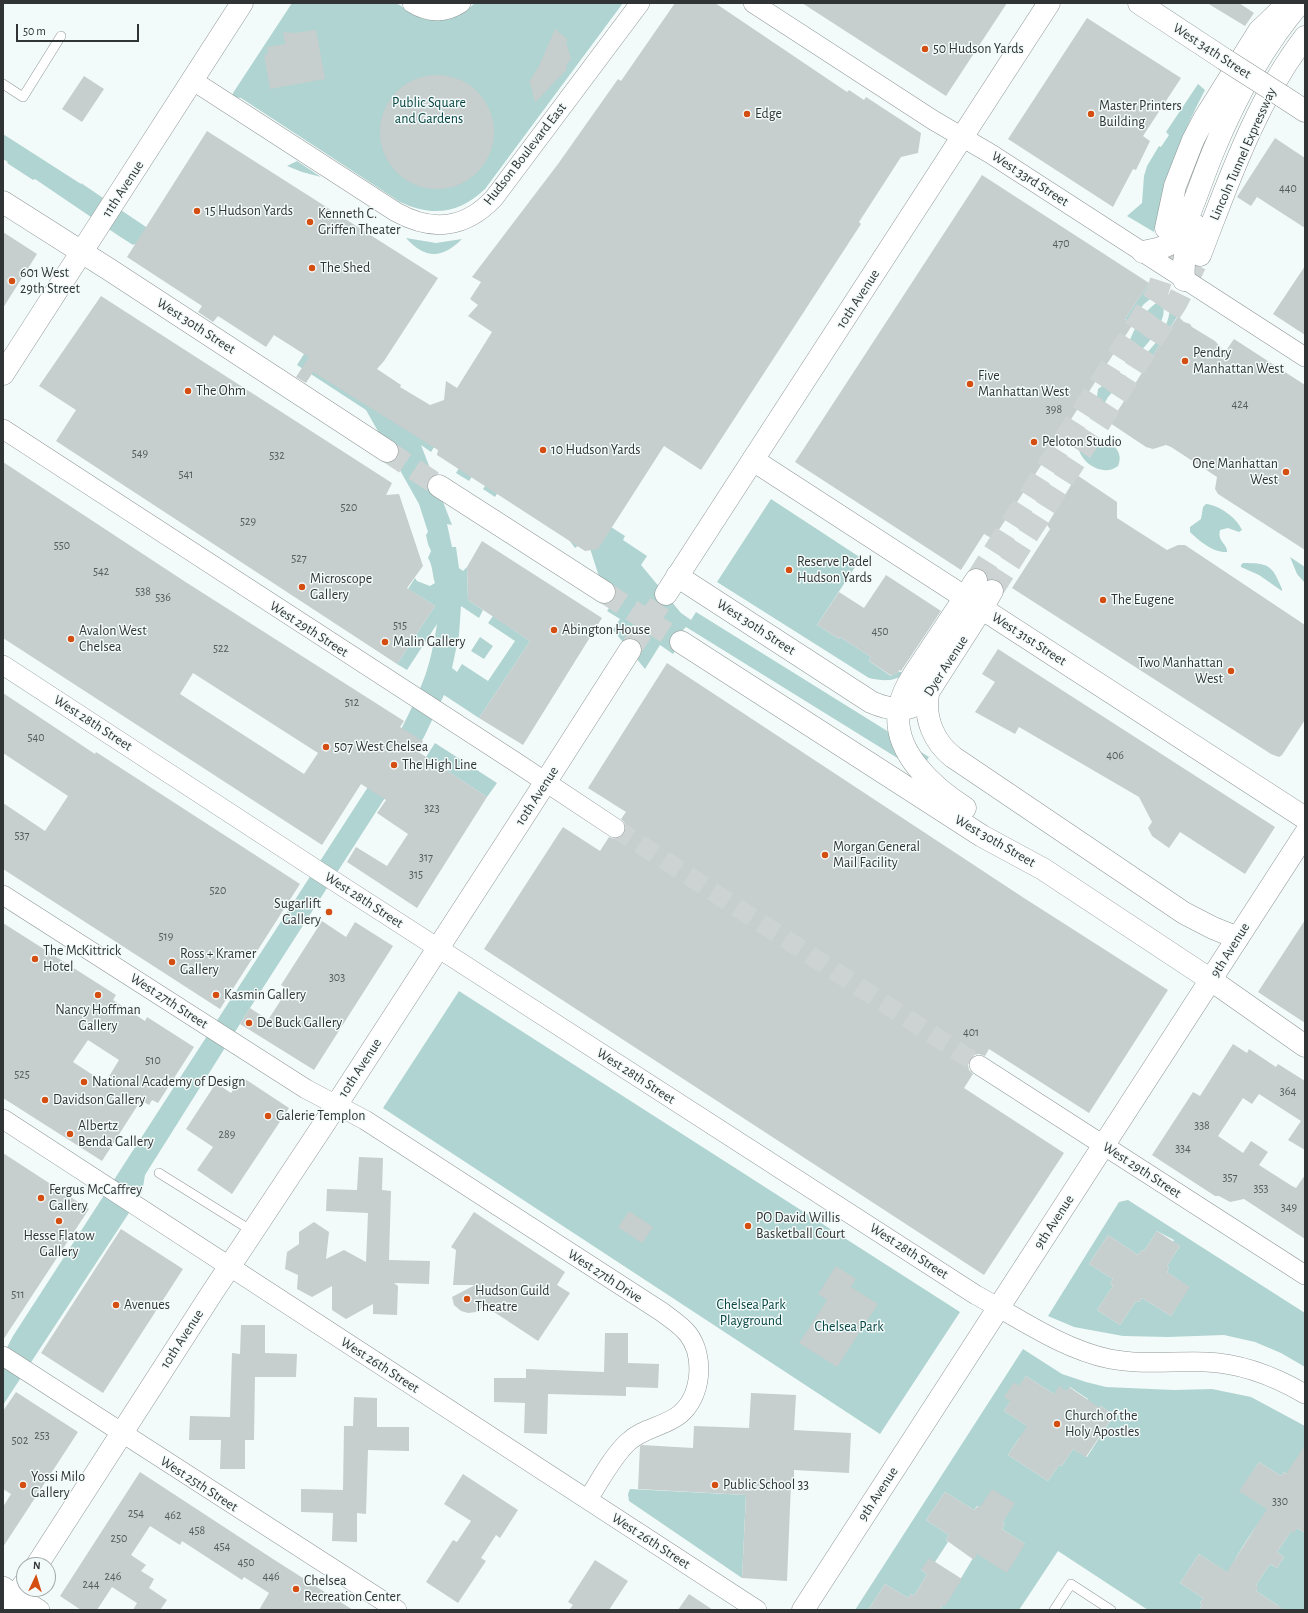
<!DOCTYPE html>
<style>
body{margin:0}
#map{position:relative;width:1308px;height:1613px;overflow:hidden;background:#f3fbfa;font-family:"Alegreya Sans",sans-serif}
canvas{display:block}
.frame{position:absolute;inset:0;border:4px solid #313434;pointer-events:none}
.north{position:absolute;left:16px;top:1557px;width:40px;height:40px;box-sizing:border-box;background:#f3fbfa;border:1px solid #a5abab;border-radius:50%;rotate:4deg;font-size:11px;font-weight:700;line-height:16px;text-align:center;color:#313434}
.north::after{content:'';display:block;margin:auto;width:14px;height:18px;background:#d44e11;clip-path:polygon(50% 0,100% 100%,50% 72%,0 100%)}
.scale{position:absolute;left:16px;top:24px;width:123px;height:18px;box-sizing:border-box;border:2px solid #313434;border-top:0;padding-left:5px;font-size:12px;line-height:14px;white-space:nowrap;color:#313434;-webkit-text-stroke:3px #f3fbfa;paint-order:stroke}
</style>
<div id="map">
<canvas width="1308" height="1613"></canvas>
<div class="frame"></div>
<div class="north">N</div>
<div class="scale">50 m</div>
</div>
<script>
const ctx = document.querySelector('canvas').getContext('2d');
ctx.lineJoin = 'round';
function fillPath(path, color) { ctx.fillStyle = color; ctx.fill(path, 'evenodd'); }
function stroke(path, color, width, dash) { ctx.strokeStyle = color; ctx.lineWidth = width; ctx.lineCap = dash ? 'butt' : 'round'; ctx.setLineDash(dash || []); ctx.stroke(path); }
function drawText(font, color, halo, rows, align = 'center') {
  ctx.font = font + ' "Alegreya Sans",sans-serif'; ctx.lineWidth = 3; ctx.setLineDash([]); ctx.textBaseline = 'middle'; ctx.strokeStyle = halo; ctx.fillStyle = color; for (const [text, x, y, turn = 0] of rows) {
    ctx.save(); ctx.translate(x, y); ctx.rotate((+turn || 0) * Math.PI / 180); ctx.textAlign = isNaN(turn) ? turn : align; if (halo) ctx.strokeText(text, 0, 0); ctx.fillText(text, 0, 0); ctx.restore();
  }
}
fillPath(new Path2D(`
 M292,3C325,3 359,1 393,3C399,3 406,10 411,13C433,27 457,19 475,3H623L485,189C459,214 432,217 400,202L241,98L233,97V93Z
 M1198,84L1205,90C1181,135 1164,181 1154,232L1127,216L1142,203L1144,176L1147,166L1159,146L1161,147L1169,135L1166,132Z
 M3,134L81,184V183L146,227L625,536L623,540L647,556L641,565L681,613L691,620L696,612L929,757L920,772L686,627L683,630L687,633L673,654L660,645L645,669L613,630L620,619L607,611L609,608L587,539L575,548L567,537L503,484L495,497L483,489L491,477L478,468L469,481L456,473L465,459L437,442L431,452L421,445L452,525L447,524L452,547H456L459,568L463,571L467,567L468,600L483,610L479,618L461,606L459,635L452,668L457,672L462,664L488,681L515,641L488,623L493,616L530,641L479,718L444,695L424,737L250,1008L145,1175L142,1193L3,1405V1355L13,1336L377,773C395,741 413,709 425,676C431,659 434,642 437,624L407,670L397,664L435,606L408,589L415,578L417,581L430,586L435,583C432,574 433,566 428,558L431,551L428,544L426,535L428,532L419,504L366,410L297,365L304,354L134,244L133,245L119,236L35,179L33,180L7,163L8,162L3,159Z
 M297,161L321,177L302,172L287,166Z
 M406,238L436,243L462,239C442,259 425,259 406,238Z
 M1149,283L1159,289V292L1144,304L1130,322L1125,319Z
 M1174,299L1183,307L1144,370L1136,364C1156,344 1169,331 1171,301Z
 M1158,302L1162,303C1171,319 1143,351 1131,360H1128L1126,357C1128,338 1141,312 1158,302Z
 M1124,375L1126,376V378L1108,397L1099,413L1096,414V403L1098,389L1109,381Z
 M1084,436C1100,434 1127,447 1118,466C1103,478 1078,462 1078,444L1081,438Z
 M771,499L861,558L817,625L839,639L840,637L871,657L869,661L891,676L894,673L896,674L898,671L905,674C893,682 883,681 869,678L717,582Z
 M1206,504C1219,505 1237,518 1242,530L1239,532L1228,528L1220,530C1217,542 1228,544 1227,552C1214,553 1199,541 1190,532V527L1201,519L1203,507Z
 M1290,557L1305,567V583L1297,574Z
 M1243,563C1269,563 1272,565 1282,589V591L1259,575L1241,567V565Z
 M480,637L493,646L484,659L471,651Z
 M435,743L497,783L487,797L426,757Z
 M459,991L960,1312L880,1434L383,1108Z
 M1128,1200L1305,1313V1367L1281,1353L1255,1342L1224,1335L1168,1337L1123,1336L1074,1327L1048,1316L1119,1202ZM1157,1231L1174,1240L1173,1242L1180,1246L1167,1266L1169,1268L1167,1272L1189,1287L1171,1316L1142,1298L1139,1302L1136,1301L1120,1325L1097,1310L1113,1286L1110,1284L1113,1279L1089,1264L1108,1235L1138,1255L1142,1250L1144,1251Z
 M1023,1349L1062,1374L1086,1382L1106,1387L1174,1390L1212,1389L1251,1397L1305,1426V1459L1286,1474L1284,1472L1281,1476L1259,1462L1240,1491L1269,1510C1253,1529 1239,1551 1228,1573L1199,1554L1180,1583L1203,1598L1200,1603L1202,1605L1199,1610H1148L1058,1551L1019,1610H940L943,1605H945L976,1553L1025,1544L1002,1529L1005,1524L1002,1523L1014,1503L980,1507L977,1506L974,1510L945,1492L926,1520L949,1535L946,1540L948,1542L935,1562L921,1570L927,1574L914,1596L911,1594L908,1598L885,1584L868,1610H855ZM1026,1376L1054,1394L1067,1391L1070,1387L1088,1399L1085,1403L1095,1415L1101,1406L1114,1415L1087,1457L1073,1449L1062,1466L1059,1465L1048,1481L1008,1455L1019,1438L1032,1446V1429L1004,1411Z
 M630,1489L746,1495L742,1578L629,1501L628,1494Z
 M1297,1528L1305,1533V1610H1277L1279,1606L1256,1591L1258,1587L1256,1585L1270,1564L1277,1568L1284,1557L1277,1552L1291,1531Z`), '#afd4d1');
fillPath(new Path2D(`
 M675,3H715L847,92L849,90L864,100L866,97L921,133L918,153L901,157L859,222L861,224L701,470L664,446L598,549L585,551L437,455L438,450L313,372L306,383L296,377L309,357L274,335L266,347L218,316L213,322L198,312L202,306L127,257L207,131L438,278L384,361L377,369L401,385L400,387L430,405L444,400L446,381L457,388L492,332L468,316L478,305L470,299L481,282L472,277L558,164L618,79L621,81Z
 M802,3H1007L946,96Z
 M1207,3H1239L1254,13L1245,26Z
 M1087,18L1181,78L1143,136L1150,141L1136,170L1133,169L1113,207L1008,139Z
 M555,29L568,40L566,42L571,59L566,66L567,69L535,103L531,86L529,82L539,66Z
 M316,30L325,79L270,89L264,55L268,54L267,47L285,44L283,32L295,33Z
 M380 132a57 57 0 1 1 114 0a57 57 0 1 1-114 0Z
 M84,76L104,89L82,122L62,109Z
 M1275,138L1305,158V228L1257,197L1251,206L1237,197Z
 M982,175L1149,283L1125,319L1133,324L993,539L984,534L961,570L795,462Z
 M3,232L37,254L3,308Z
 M1305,266V335L1273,314Z
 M101,296L392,483L386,495L399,494L423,566L407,588L435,606L397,664L56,441L76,410L39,386Z
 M1178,316L1184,322L1190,324L1192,327L1215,341L1225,352L1234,339L1305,385V550L1218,494L1215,489L1217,477L1171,447L1166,445L1153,449L1146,447L1110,423Z
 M3,462L184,581L404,721L400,727L423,741L417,751L487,797L417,908L347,862L356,847L387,866L408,834L377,813L386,800L361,784L322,845L3,638ZM193,673L318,753L304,774L180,694Z
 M1077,475L1114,500L1117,502V518L1167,550L1178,545H1185L1305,625V720L1282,755L1279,757L1271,754L1012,588L1050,529L1047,525Z
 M482,541L602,618L523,745L479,718L530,641L468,600L467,567Z
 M886,575L941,611L901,671L899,670L896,675L894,673L892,676L869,661L871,657L840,637L839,639L817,625L839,592L864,608Z
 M998,649L1275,827L1245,874L1180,832L1169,848L1152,836L1148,828L1152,822L1139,797L1019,727L1015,734L975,712L995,682L982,674Z
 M667,663L1024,898L1168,990L1089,1113L989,1049L985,1056L979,1054L974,1055L970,1059L968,1065L969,1070L973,1074L964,1088L1064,1153L984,1275L484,949L563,827L600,851L609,837L614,839L620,838L624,834L626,828L625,823L621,819L626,812L588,788Z
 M3,693L95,754L96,752L300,884L220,1009L3,869V803L45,831L68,796L3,753Z
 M1305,920V1023L1258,992Z
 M322,921L346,937L355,922L393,946L314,1070L240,1024L250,1008L268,1020L288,989L281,985Z
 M3,923L116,995L113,1000L145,1021L147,1017L194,1047L158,1103L152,1100L149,1105L141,1100L102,1161L3,1098ZM88,1040L119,1060L105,1083L73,1062Z
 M1233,1044L1247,1053L1249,1049L1276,1067L1278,1064L1305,1081V1150L1288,1140L1301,1121L1259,1094L1252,1104L1243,1098L1218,1136L1243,1153L1251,1141L1268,1152L1259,1165L1292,1186L1296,1188L1305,1175V1239L1244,1199L1230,1202L1219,1196H1215L1152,1155L1193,1092L1200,1096Z
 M242,1077L289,1108L232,1194L197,1170L213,1147L186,1129L216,1083L231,1093Z
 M3,1153L89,1209L3,1340Z
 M359,1157L383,1158L382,1190L391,1191L389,1260L430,1261L429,1284L394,1283L398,1286L397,1315L373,1314V1304L346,1319L332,1310V1286L312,1297L297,1289L298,1275L285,1269L287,1252L299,1244V1232L314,1222L329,1232L326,1259L344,1250L366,1262L368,1213L326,1211L327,1189L357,1190Z
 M629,1211L653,1227L642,1243L618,1227Z
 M474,1212L565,1272L557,1285L570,1293L538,1341L485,1306L476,1312L468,1313L461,1311L454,1305L452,1297L475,1285H453L456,1250L451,1247Z
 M121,1229L183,1269L103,1393L41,1353Z
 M1157,1231L1180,1246L1167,1266L1169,1268L1167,1272L1190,1287L1171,1316L1142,1298L1139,1302L1136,1301L1120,1325L1097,1310L1113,1286L1110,1284L1113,1279L1089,1264L1108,1235L1138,1255L1142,1250L1144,1251Z
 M836,1266L856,1279L851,1287L878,1304L837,1367L799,1343L827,1300L818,1294Z
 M241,1325H265V1353L297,1354L296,1377H255L254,1440H245V1469H220L221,1440H189L190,1416L230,1417L232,1353L240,1354Z
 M605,1333H628V1363L659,1364L658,1388L626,1387V1396L548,1394L547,1434L524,1433L525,1403L494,1402V1378H526V1369L604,1372Z
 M1026,1376L1054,1394L1059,1386L1067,1391L1069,1387L1100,1408L1101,1406L1114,1415L1086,1457L1073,1449L1062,1466L1059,1465L1048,1481L1008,1455L1027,1426L1004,1411L1010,1401L1004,1397L1014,1382L1019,1386Z
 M16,1392L78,1432L3,1547V1507L11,1494L3,1489V1411Z
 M751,1393L796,1395L794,1430L851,1433L849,1473L794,1470V1483H791L787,1581L742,1578L746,1495L638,1489L640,1446L642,1445L693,1448L694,1426L749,1428Z
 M354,1397L377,1398V1427H409V1451L368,1450L366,1514L357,1513V1542L332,1541L333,1513L301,1512V1489L343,1490L344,1426H353Z
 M1305,1445V1533L1297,1528L1294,1533L1291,1531L1277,1552L1284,1557L1277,1568L1270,1564L1256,1585L1259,1587L1256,1591L1285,1610H1199L1202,1605L1200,1603L1203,1598L1180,1583L1199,1554L1227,1572L1267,1509L1239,1491L1259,1462L1281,1476L1284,1472L1286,1474Z
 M140,1472L273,1559L353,1610H259L269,1593L244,1577L242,1580L182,1541L180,1545L150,1526L131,1555L146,1565L141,1571L154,1579L149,1588L167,1600L160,1610H133L137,1603L112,1587L97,1610H81L60,1596Z
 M463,1474L518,1510L500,1538L496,1535L481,1558L486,1561L458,1603L426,1582L453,1540L457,1542L471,1521L444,1504Z
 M992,1489L1015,1503L1002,1523L1005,1524L1002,1529L1025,1544L1007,1573L977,1554L974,1560L946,1540L949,1535L926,1520L945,1492L974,1510L978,1506L980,1507Z
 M929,1558L962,1579L945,1606L943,1605L940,1610H868L885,1584L908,1598L911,1594L914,1596L927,1574L921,1570Z
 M595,1560L628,1581L609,1610H569L573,1605L568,1602Z
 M689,1594L713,1610H678Z`), '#c6cece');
stroke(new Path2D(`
 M615,828L979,1065`), '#ccd3d2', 19, [19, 10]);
stroke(new Path2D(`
 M648,621L681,642`), '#ccd3d2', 22, [22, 11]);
stroke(new Path2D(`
 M387,451L439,486
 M604,592L648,621
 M630,650L666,594`), '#ccd3d2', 22, [22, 11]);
stroke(new Path2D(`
 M976,580L1157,293L1163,274L1165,247
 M992,591L1177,302L1200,255`), '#ccd3d2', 22, [22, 11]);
const service = new Path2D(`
 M3,84L23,97L61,36
 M159,1173L252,1231
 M1054,1610L1071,1584L1111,1610`);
const minor = new Path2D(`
 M412,3C428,13 445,14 461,3
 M753,3L933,120L991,154L1305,357
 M192,80L396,212C432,232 465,229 494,198L640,3
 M3,429L517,763L615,828
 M3,665L317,870L976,1295C1019,1318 1062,1349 1110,1359C1142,1365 1173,1361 1205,1362C1241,1363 1274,1376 1305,1394
 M3,895L306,1089L365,1120L662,1312C671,1319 681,1325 688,1334C705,1356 702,1397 679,1415C663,1427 643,1428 628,1442C612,1457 600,1481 588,1499
 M979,1065L1305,1275
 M3,1119L757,1610
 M3,1356L397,1610
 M3,1586L40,1610`);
const tertiary = new Path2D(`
 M753,460L1305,818
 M1211,980L1305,1046`);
const secondary = new Path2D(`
 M3,374L242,3
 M677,576L871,702C889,710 910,714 925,697L982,608
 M681,642L982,836L1043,869L1211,980
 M928,694C924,719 934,742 953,757L1184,913L1213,928L1238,938
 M965,808C934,788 892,752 899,710C902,689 915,673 926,656C939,636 952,617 965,597
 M803,1610L1305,834`);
const primary = new Path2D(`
 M1139,3L1224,59
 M1282,96L1305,111
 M3,202L110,270L387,451
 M439,486L604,592
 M666,594L1049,3
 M37,1565L210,1296L324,1124L527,811L630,650
 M7,1610L24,1584`);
const motorway = new Path2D(`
 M1166,228L1175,186L1193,140L1204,119L1259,31L1281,10
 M1143,252C1158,249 1171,247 1181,234C1193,207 1202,179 1213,152C1235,99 1262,47 1300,3
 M1200,255C1229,180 1256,101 1305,37
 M1184,280C1182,258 1187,245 1195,225
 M965,597L976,580
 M982,608L992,591`);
stroke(service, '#909897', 10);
stroke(minor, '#909897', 20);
stroke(tertiary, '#909897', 23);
stroke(secondary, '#909897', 23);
stroke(primary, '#909897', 23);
stroke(motorway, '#909897', 23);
stroke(service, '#fff', 9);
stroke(minor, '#fff', 19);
stroke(tertiary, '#fff', 22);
stroke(secondary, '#fff', 22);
stroke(primary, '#fff', 22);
stroke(motorway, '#fff', 22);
const primaryBridge = new Path2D(`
 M1224,59L1282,96`);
stroke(primaryBridge, '#909897', 23, []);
stroke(primaryBridge, '#fff', 22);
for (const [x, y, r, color] of [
 [925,49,4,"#d44e11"],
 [747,114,4,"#d44e11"],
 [1091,114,4,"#d44e11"],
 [197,211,4,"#d44e11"],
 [310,222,4,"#d44e11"],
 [312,268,4,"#d44e11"],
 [12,281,4,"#d44e11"],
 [1185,361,4,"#d44e11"],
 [970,384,4,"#d44e11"],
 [188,391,4,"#d44e11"],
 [1034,442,4,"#d44e11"],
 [543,450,4,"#d44e11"],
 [1286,472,4,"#d44e11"],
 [789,570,4,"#d44e11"],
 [302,587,4,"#d44e11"],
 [1103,600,4,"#d44e11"],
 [554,630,4,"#d44e11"],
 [71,639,4,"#d44e11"],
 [385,642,4,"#d44e11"],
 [1231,671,4,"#d44e11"],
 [326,747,4,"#d44e11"],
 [394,765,4,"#d44e11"],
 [825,855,4,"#d44e11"],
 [329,912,4,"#d44e11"],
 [35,959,4,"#d44e11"],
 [172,962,4,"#d44e11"],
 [98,995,4,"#d44e11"],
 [216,995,4,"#d44e11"],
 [249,1023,4,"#d44e11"],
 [84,1082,4,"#d44e11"],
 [45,1100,4,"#d44e11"],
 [268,1116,4,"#d44e11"],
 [70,1134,4,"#d44e11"],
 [41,1198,4,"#d44e11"],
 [59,1221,4,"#d44e11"],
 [748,1226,4,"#d44e11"],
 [467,1299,4,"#d44e11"],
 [116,1305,4,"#d44e11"],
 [1057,1424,4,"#d44e11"],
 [23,1485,4,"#d44e11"],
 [715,1485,4,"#d44e11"],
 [296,1589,4,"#d44e11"]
]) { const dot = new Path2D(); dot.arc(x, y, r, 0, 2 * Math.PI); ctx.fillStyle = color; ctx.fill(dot); stroke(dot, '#f3fbfa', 1.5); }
drawText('12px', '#565a5a', null, [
 ["440",1288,188],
 ["470",1061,243],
 ["424",1240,404],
 ["398",1054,409],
 ["549",140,453],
 ["532",277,455],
 ["541",186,474],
 ["520",349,507],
 ["529",248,521],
 ["550",62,545],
 ["527",299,558],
 ["542",101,571],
 ["538",143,591],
 ["536",163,597],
 ["515",400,625],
 ["450",880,631],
 ["522",221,648],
 ["512",352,702],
 ["540",36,737],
 ["406",1115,755],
 ["323",432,808],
 ["537",22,835],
 ["317",426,857],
 ["315",416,874],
 ["520",218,890],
 ["519",166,936],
 ["303",337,977],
 ["401",971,1032],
 ["510",153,1060],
 ["525",22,1074],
 ["364",1288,1091],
 ["338",1202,1125],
 ["289",227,1134],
 ["334",1183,1148],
 ["357",1230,1177],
 ["353",1261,1188],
 ["349",1289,1207],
 ["511",18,1294],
 ["253",42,1435],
 ["502",20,1440],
 ["330",1280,1501],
 ["254",136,1513],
 ["462",173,1515],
 ["458",197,1530],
 ["250",119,1538],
 ["454",222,1546],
 ["450",246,1562],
 ["246",113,1576],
 ["446",271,1576],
 ["244",91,1584]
]);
drawText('14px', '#313434', '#f3fbfa', [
 ["50 Hudson Yards",933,49],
 ["Master Printers",1099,106],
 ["Building",1099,122],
 ["Edge",755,114],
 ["15 Hudson Yards",205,211],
 ["Kenneth C.",318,214],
 ["Griffen Theater",318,230],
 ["The Shed",320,268],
 ["601 West",20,273],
 ["29th Street",20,289],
 ["Pendry",1193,353],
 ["Manhattan West",1193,369],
 ["Five",978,376],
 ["Manhattan West",978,392],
 ["The Ohm",196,391],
 ["Peloton Studio",1042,442],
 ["10 Hudson Yards",551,450],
 ["One Manhattan",1278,464,"right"],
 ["West",1278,480,"right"],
 ["Reserve Padel",797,562],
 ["Hudson Yards",797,578],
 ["Microscope",310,579],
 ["Gallery",310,595],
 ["The Eugene",1111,600],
 ["Abington House",562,630],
 ["Avalon West",79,631],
 ["Chelsea",79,647],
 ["Malin Gallery",393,642],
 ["Two Manhattan",1223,663,"right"],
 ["West",1223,679,"right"],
 ["507 West Chelsea",334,747],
 ["The High Line",402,765],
 ["Morgan General",833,847],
 ["Mail Facility",833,863],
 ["Sugarlift",321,904,"right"],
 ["Gallery",321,920,"right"],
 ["The McKittrick",43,951],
 ["Hotel",43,967],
 ["Ross + Kramer",180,954],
 ["Gallery",180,970],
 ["Kasmin Gallery",224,995],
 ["Nancy Hoffman",98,1010,"center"],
 ["Gallery",98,1026,"center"],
 ["De Buck Gallery",257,1023],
 ["National Academy of Design",92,1082],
 ["Davidson Gallery",53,1100],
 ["Galerie Templon",276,1116],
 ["Albertz",78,1126],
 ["Benda Gallery",78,1142],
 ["Fergus McCaffrey",49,1190],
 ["Gallery",49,1206],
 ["PO David Willis",756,1218],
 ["Basketball Court",756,1234],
 ["Hesse Flatow",59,1236,"center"],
 ["Gallery",59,1252,"center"],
 ["Hudson Guild",475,1291],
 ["Theatre",475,1307],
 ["Avenues",124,1305],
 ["Church of the",1065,1416],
 ["Holy Apostles",1065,1432],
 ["Yossi Milo",31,1477],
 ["Gallery",31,1493],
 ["Public School 33",723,1485],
 ["Chelsea",304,1581],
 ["Recreation Center",304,1597]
], 'left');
drawText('14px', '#313434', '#f3fbfa', [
 ["West 34th Street",1212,51,33],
 ["Hudson Boulevard East",525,154,-52],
 ["Lincoln Tunnel Expressway",1243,154,-66],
 ["West 33rd Street",1030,179,33],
 ["11th Avenue",123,189,-57],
 ["10th Avenue",858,299,-57],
 ["West 30th Street",196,326,33],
 ["West 30th Street",756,627,33],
 ["West 29th Street",309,629,33],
 ["West 31st Street",1029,639,33],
 ["Dyer Avenue",946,666,-57],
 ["West 28th Street",93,723,33],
 ["10th Avenue",537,796,-57],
 ["West 30th Street",995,841,30],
 ["West 28th Street",364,900,33],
 ["9th Avenue",1230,950,-58],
 ["West 27th Street",169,1001,33],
 ["10th Avenue",360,1068,-57],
 ["West 28th Street",636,1076,33],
 ["West 29th Street",1142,1170,33],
 ["9th Avenue",1054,1222,-57],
 ["West 28th Street",909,1251,33],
 ["West 27th Drive",605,1276,33],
 ["10th Avenue",182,1339,-57],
 ["West 26th Street",380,1365,33],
 ["West 25th Street",199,1484,33],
 ["9th Avenue",878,1494,-57],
 ["West 26th Street",651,1541,33]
]);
drawText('14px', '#074543', '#f3fbfa', [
 ["Public Square",429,103],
 ["and Gardens",429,119],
 ["Chelsea Park",751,1305],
 ["Playground",751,1321],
 ["Chelsea Park",849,1327]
]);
</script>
